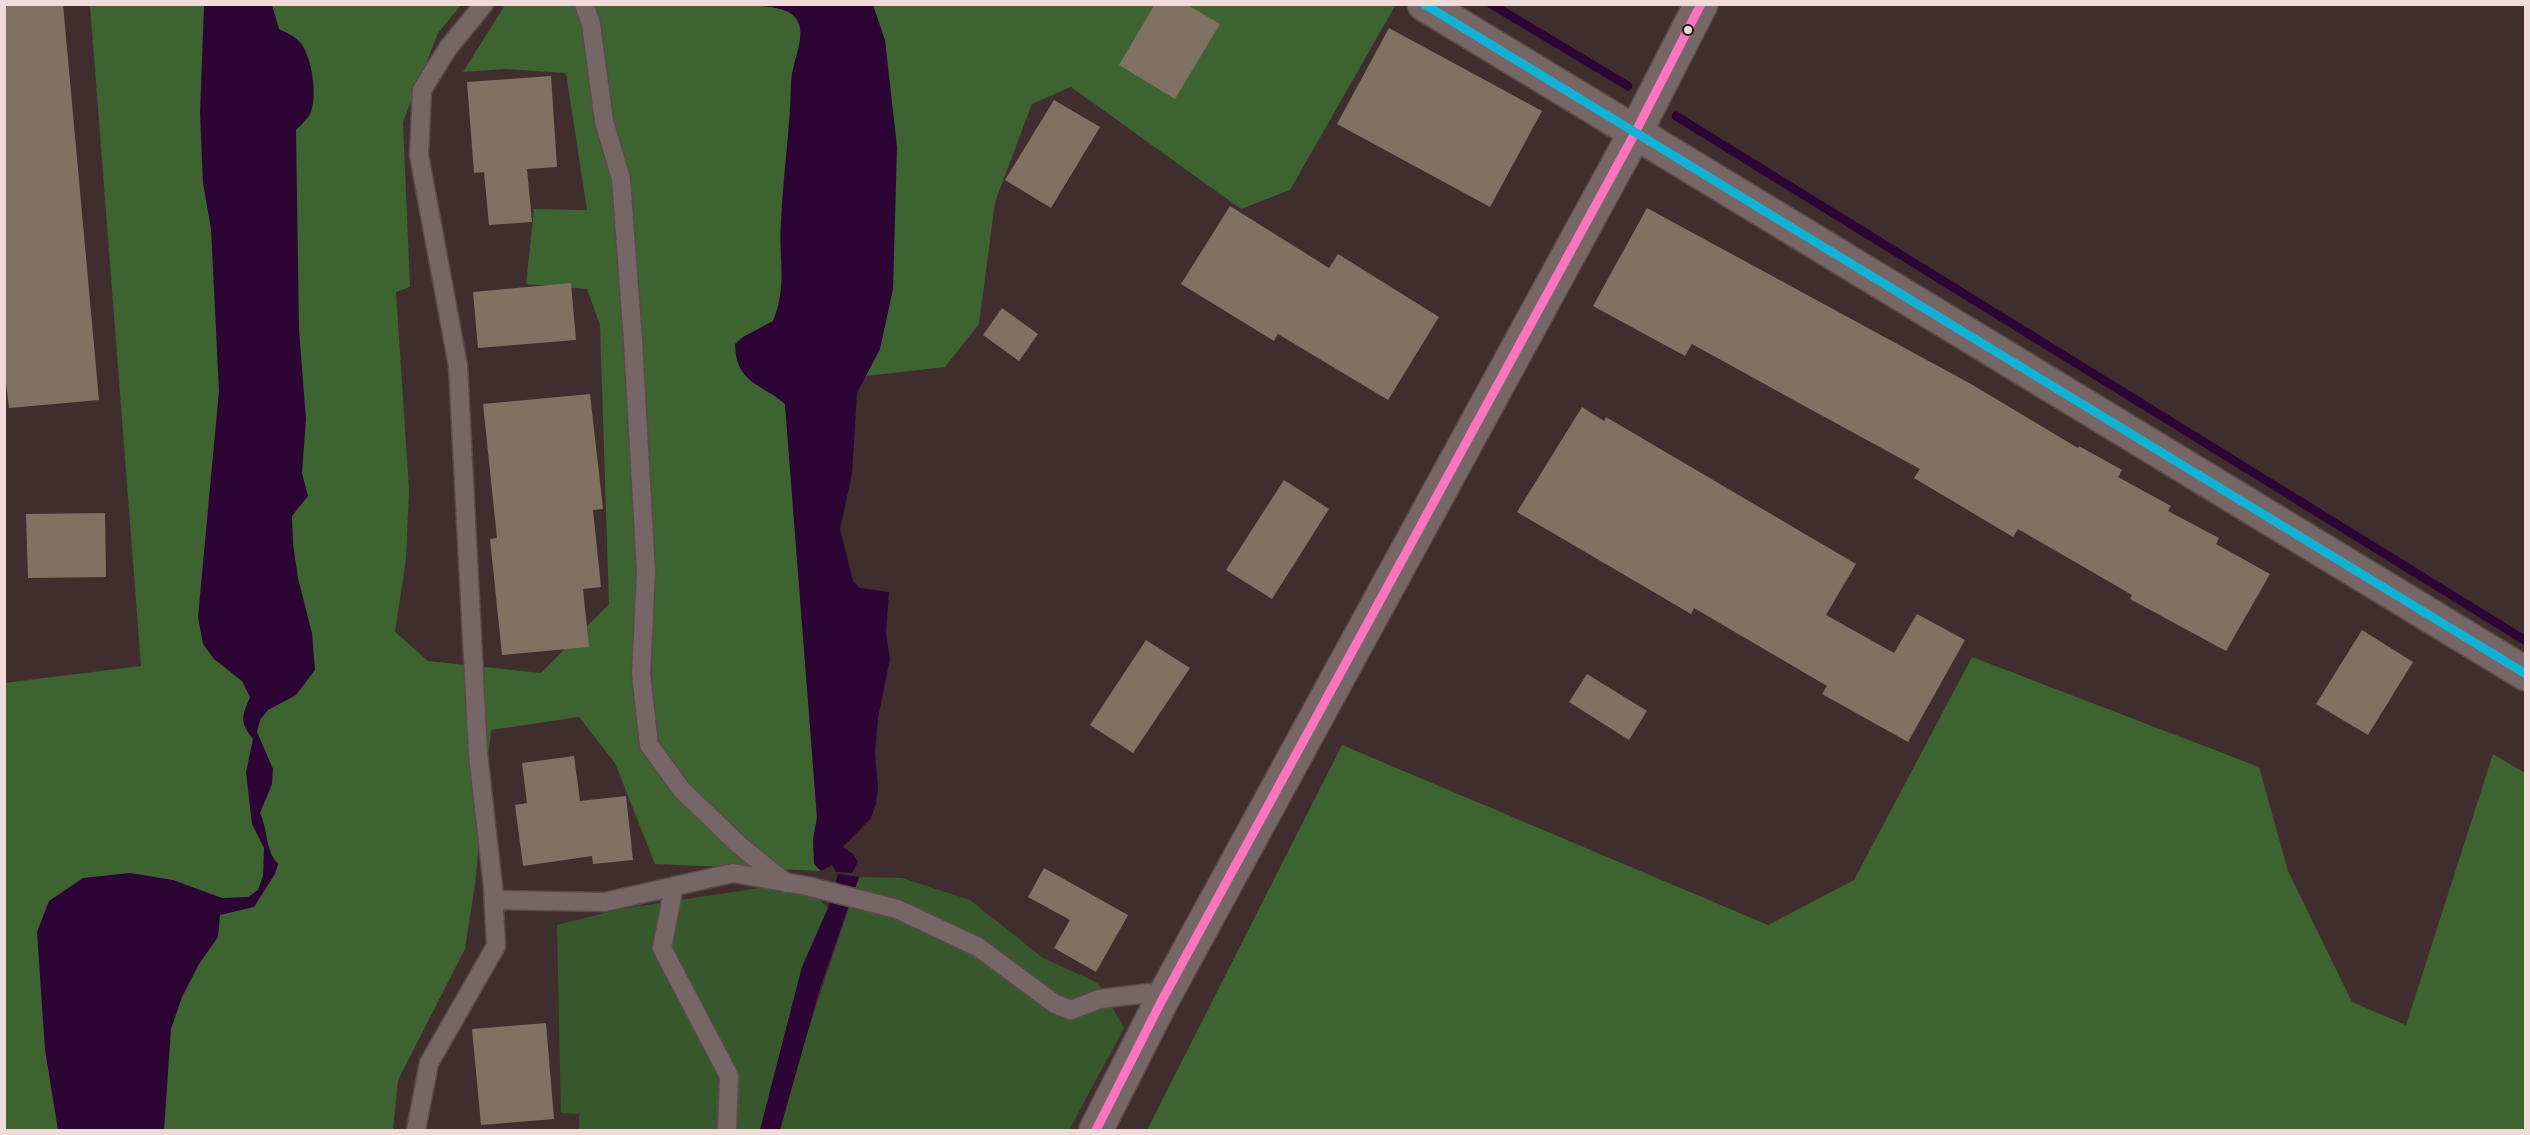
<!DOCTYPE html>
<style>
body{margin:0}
#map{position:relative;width:2530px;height:1135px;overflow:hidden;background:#402e2e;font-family:"Noto Serif",serif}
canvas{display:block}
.frame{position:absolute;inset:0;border:6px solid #f1dada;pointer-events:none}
</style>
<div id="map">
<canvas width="2530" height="1135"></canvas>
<div class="frame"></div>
</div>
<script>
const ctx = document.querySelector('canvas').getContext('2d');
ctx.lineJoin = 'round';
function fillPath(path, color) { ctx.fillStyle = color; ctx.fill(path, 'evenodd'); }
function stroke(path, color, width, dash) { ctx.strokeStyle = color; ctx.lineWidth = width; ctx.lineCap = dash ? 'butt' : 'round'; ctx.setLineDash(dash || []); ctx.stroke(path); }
fillPath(new Path2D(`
 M859,877L902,878L970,900L1043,958L1098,983L1124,1028L1069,1130H780L796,1067Z
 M759,888L818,898L828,908L802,967L760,1130H579V1114L561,1113L557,925L621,909Z`), '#37582c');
fillPath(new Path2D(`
 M1393,4L1395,6L1290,190L1241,209L1071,87L1032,104L995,202L979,324L945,367L866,376L785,404L817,817L813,851L821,871L655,864L615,763L579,717L491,730L475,884L465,949L398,1080L393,1130H5L4,683L141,666L90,5H461L438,33L403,122L410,287L396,292L409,490L406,559L395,632L428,661L541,673L609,604L600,325L587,289L526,284L534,209L587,210L566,73L506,69L463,72L505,5Z
 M1972,657L2259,767L2288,871L2352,1002L2406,1025L2493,754L2525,773V1130H1147L1342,745L1768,925L1854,880Z`), '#3d6331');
fillPath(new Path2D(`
 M204,5H272L279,29C285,32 294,36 299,41C312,54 319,100 309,116C305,121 300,126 296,130L299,330L306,419L302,473L308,496L292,516L293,544L298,578L312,633L315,670L296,695L268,710L260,720L257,732L273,769L272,784L260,813C268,829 265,850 278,864L275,874L254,907L220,915L218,937L199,964L182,997L171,1029L164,1130H58L45,1050L37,932L49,901L83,878L130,873L173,880L222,898L248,897L258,890L263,876L264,848L252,824L246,772L253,739C239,721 242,717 250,697L242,681L214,659L203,644L198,617L219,391L211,229L203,183L200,114Z
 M753,5H873L885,40L897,147L893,289L880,349L857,393L852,474L840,529L853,581L860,588L889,592L886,633L890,659L878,718L875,753L878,789L876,804L871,818L843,847L853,854L858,862L852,873L836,872L832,865L821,871L814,864L813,839L817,817L785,404C761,383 736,384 735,344L743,337L773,321C788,284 778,259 781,222C783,176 790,130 791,84C791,64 806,38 798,22C792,7 768,7 753,5Z
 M838,874L859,877L820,988L780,1130H760L802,967L828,908Z`), '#2d0534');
stroke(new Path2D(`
 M1491,4L1628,86
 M1676,116L2526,641`), '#2d0534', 9);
fillPath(new Path2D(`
 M4,4H63L99,400L9,408L4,367Z
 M1155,4H1186L1220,24L1175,99L1119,65Z
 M1389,28L1542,111L1490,207L1337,124Z
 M551,76L557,167L527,169L532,222L489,225L484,172L474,173L467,82Z
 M1054,100L1100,127L1051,208L1005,180Z
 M1230,206L1329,268L1338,254L1439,317L1388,400L1278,334L1274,341L1181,284Z
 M1647,208L1971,384L2078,448L2079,446L2122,470L2118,477L2171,506L2168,511L2219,538L2216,544L2270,574L2226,651L2130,599L2132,595L2018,529L2013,537L1914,478L1920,469L1799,403L1692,344L1685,356L1593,306Z
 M571,283L576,340L478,348L473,292Z
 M1002,308L1038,334L1019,361L983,335Z
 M590,394L603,509L593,510L601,587L583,589L589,647L502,655L490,539L497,538L483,404Z
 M1582,407L1604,421L1606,417L1856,564L1826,615L1894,653L1917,614L1965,640L1908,742L1822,694L1827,686L1694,608L1691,614L1517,512Z
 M1284,480L1329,509L1272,599L1226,570Z
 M105,513L106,577L28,578L26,514Z
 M2362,630L2413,662L2368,735L2316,704Z
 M1146,640L1190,668L1133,753L1090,725Z
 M1587,674L1647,711L1629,740L1569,702Z
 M574,756L580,801L626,796L633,860L593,864L592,856L523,866L515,805L527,803L522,763Z
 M1044,868L1128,915L1096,972L1054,948L1070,920L1028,897Z
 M546,1023L554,1119L481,1125L472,1029Z`), '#807163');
const service = new Path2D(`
 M584,4L591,24L604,121L621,179L633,341L646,572L641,674L649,745L682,790L739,845L786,883
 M674,886L662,948L729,1076L727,1130
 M494,900L605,902L733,873L807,886L897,909L978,947L1055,1004L1071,1010L1100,999L1148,993L1162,1000
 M416,1130L429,1063L496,946L493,887L478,754L458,366L419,155L422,90L448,48L484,4`);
const minor = new Path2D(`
 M1424,4L2526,674`);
const secondary = new Path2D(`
 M1096,1130L1162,1000L1635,133L1701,4`);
stroke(service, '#5a4a4a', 21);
stroke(minor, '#5a4a4a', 36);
stroke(secondary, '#5a4a4a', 36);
stroke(service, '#766666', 18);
stroke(minor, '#766666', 33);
stroke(secondary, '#766666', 33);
stroke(new Path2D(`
 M1096,1130L1162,1000L1635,133L1701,4`), '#fc73be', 9);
stroke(new Path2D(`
 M1424,4L2526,674`), '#13b2d5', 9);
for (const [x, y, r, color] of [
 [1688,30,5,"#f1dada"]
]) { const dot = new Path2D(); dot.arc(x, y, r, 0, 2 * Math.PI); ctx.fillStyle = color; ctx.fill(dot); stroke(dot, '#241514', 2); }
</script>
